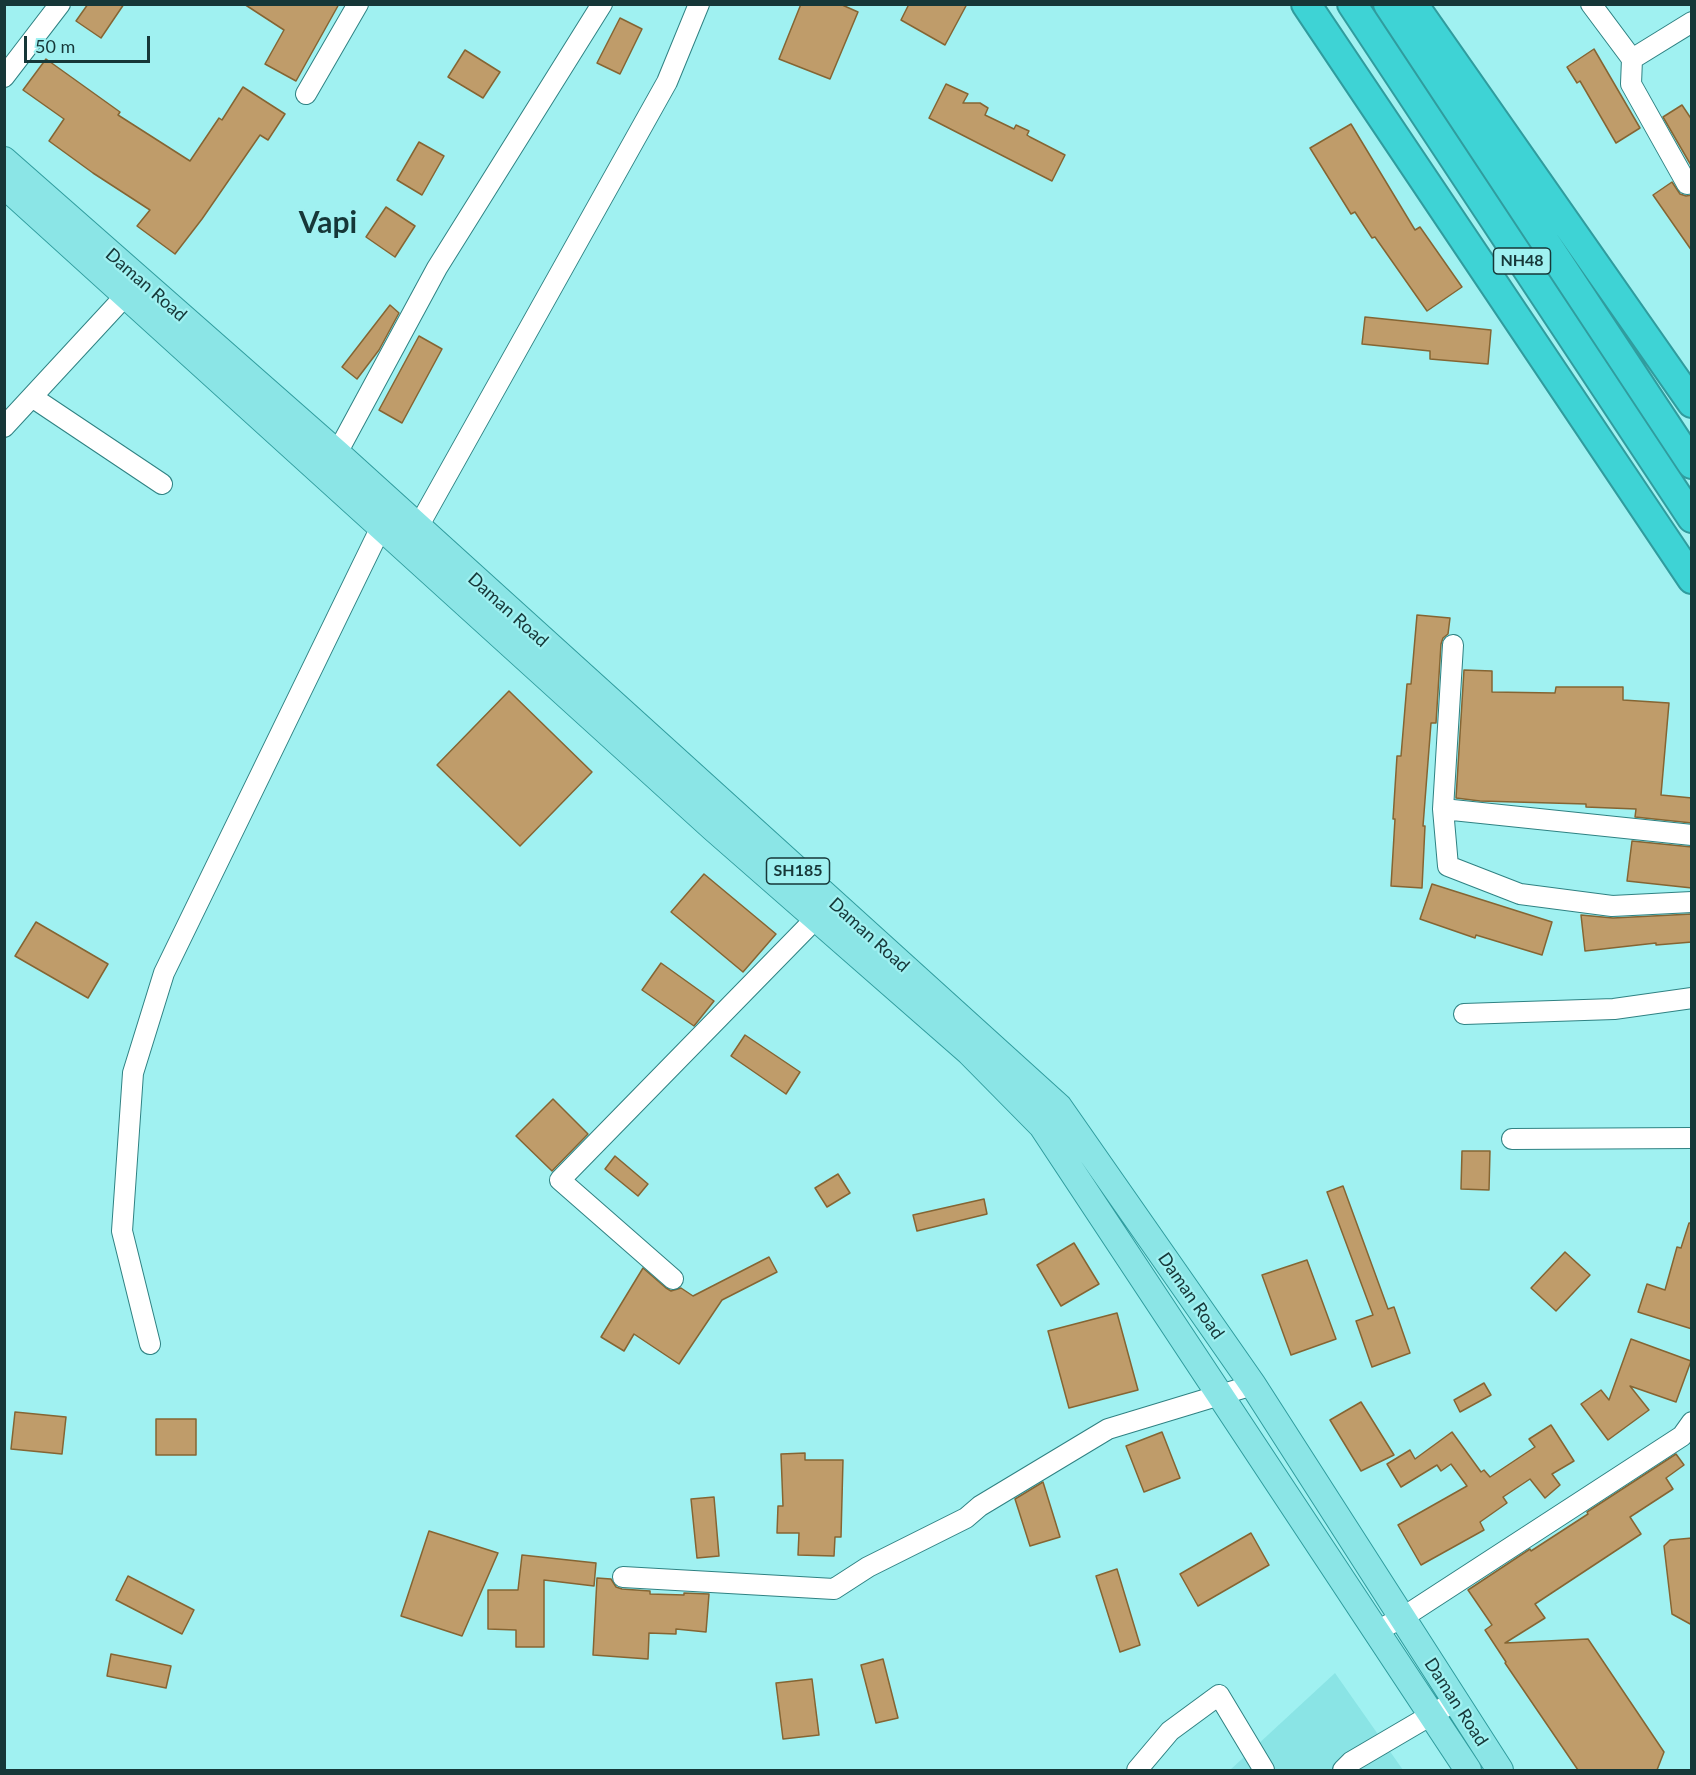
<!DOCTYPE html>
<style>
body{margin:0}
#map{position:relative;width:1696px;height:1775px;overflow:hidden;background:#a0f1f1;font-family:Lato,sans-serif}
canvas{display:block}
.frame{position:absolute;inset:0;border:6px solid #163738;pointer-events:none}
.scale{position:absolute;left:24px;top:36px;width:126px;height:27px;box-sizing:border-box;border:3px solid #163738;border-top:0;padding-left:8px;font-size:18px;line-height:21px;white-space:nowrap;color:#163738;-webkit-text-stroke:4px #a0f1f1;paint-order:stroke}
</style>
<div id="map">
<canvas width="1696" height="1775"></canvas>
<div class="frame"></div>
<div class="scale">50 m</div>
</div>
<script>
const ctx = document.querySelector('canvas').getContext('2d');
ctx.lineJoin = 'round';
function fillPath(path, color) { ctx.fillStyle = color; ctx.fill(path, 'evenodd'); }
function stroke(path, color, width, dash) { ctx.strokeStyle = color; ctx.lineWidth = width; ctx.lineCap = dash ? 'butt' : 'round'; ctx.setLineDash(dash || []); ctx.stroke(path); }
function drawText(font, color, halo, rows, align = 'center') {
  ctx.font = font + ' Lato,sans-serif'; ctx.lineWidth = 4.5; ctx.setLineDash([]); ctx.textBaseline = 'middle'; ctx.strokeStyle = halo; ctx.fillStyle = color; for (const [text, x, y, turn = 0] of rows) {
    ctx.save(); ctx.translate(x, y); ctx.rotate((+turn || 0) * Math.PI / 180); ctx.textAlign = isNaN(turn) ? turn : align; if (halo) ctx.strokeText(text, 0, 0); ctx.fillText(text, 0, 0); ctx.restore();
  }
}
fillPath(new Path2D(`
 M1335,1673L1403,1770H1230Z`), '#8ae4e5');
const building = new Path2D(`
 M88,4H124L101,38L76,21Z
 M244,4H339L296,81L265,64L284,30Z
 M801,4H840L858,12L830,79L779,59Z
 M909,4H967L945,45L901,20Z
 M620,18L642,29L620,74L597,63Z
 M1594,49L1640,128L1616,143L1580,81L1577,83L1567,67Z
 M465,50L500,72L483,98L448,77Z
 M46,59L120,112L118,115L190,161L219,118L222,120L243,87L285,114L268,140L260,135L202,219L175,254L137,226L150,210L93,173L49,141L64,119L23,90Z
 M946,84L968,94L963,103H980L988,108L985,115L1014,129L1016,125L1029,131L1027,135L1030,137L1065,155L1052,181L929,118Z
 M1682,105L1692,120V167L1663,117Z
 M1351,124L1415,230L1420,227L1462,287L1427,311L1375,237L1372,238L1355,212L1351,214L1310,148Z
 M419,142L444,156L422,195L397,180Z
 M1672,182L1680,194L1686,196L1692,195V251L1653,195Z
 M386,207L415,226L395,257L366,237Z
 M390,305L399,313L379,350L357,379L342,367Z
 M1365,317L1491,330L1488,364L1430,359V351L1362,344Z
 M419,336L442,349L402,423L379,410Z
 M1417,615L1450,618L1448,634L1443,638L1441,644L1436,723H1431L1423,826H1425L1422,888L1391,886L1395,819H1393L1397,756H1401L1407,684H1411Z
 M1464,670L1492,671V692L1555,693L1556,687H1623V700L1669,703L1661,795L1692,798V823L1635,817L1636,809L1586,807V804L1480,801L1456,798Z
 M509,691L592,772L520,846L437,765Z
 M1632,841L1692,847V888L1627,881Z
 M704,874L776,934L743,972L671,912Z
 M1432,884L1552,922L1542,955L1476,935L1475,938L1420,919Z
 M1692,914V942L1656,945V943L1585,951L1581,915L1613,918Z
 M36,922L108,964L88,998L15,956Z
 M661,963L714,1001L694,1026L642,990Z
 M745,1035L800,1072L786,1094L731,1056Z
 M553,1099L588,1134L552,1171L516,1136Z
 M1462,1151H1490L1489,1190L1461,1189Z
 M615,1156L648,1184L638,1196L605,1169Z
 M838,1174L850,1193L827,1207L815,1188Z
 M1343,1186L1388,1309L1394,1307L1410,1353L1372,1367L1356,1321L1373,1315L1327,1192Z
 M984,1199L987,1214L917,1231L913,1215Z
 M1689,1223H1692V1329L1638,1312L1647,1284L1665,1290L1677,1247L1681,1248Z
 M1074,1243L1099,1284L1061,1306L1037,1265Z
 M1565,1252L1590,1275L1556,1311L1531,1288Z
 M769,1257L777,1272L722,1300L679,1364L634,1334L624,1351L601,1337L643,1268L666,1288L671,1291L681,1288L693,1296Z
 M1307,1260L1336,1339L1291,1355L1262,1275Z
 M1117,1313L1138,1390L1069,1408L1048,1331Z
 M1631,1339L1691,1361L1676,1402L1630,1386L1649,1410L1608,1440L1581,1404L1601,1390L1609,1400Z
 M1484,1383L1491,1395L1460,1412L1454,1400Z
 M1361,1402L1394,1455L1361,1471L1330,1420Z
 M15,1412L66,1417L62,1454L11,1449Z
 M156,1419H196V1455H156Z
 M1551,1425L1574,1461L1552,1474L1560,1485L1545,1498L1530,1479L1503,1497L1507,1503L1480,1522L1484,1530L1421,1565L1398,1525L1467,1486L1451,1464L1441,1471L1437,1465L1401,1487L1387,1464L1410,1450L1415,1459L1452,1432L1481,1472L1484,1470L1490,1477L1535,1447L1529,1439Z
 M1162,1432L1180,1478L1144,1492L1126,1446Z
 M805,1453V1460H843L841,1537H835L834,1556L798,1555L799,1533H777L778,1506H783L781,1454Z
 M1676,1454L1684,1465L1666,1478L1673,1489L1630,1517L1641,1534L1535,1604L1545,1618L1505,1643L1588,1639L1664,1752L1657,1770H1578L1505,1663L1506,1662L1485,1630L1492,1625L1468,1590L1530,1549L1531,1551L1588,1514L1587,1512Z
 M1043,1482L1060,1537L1030,1546L1015,1499Z
 M714,1497L719,1556L697,1558L691,1499Z
 M429,1531L498,1553L462,1636L401,1616Z
 M1251,1533L1269,1565L1198,1606L1180,1574Z
 M1692,1538V1625L1672,1614L1664,1546L1670,1540Z
 M522,1555L596,1563L594,1586L544,1580V1647H516V1630L488,1629V1590H518Z
 M1117,1569L1140,1645L1120,1652L1096,1576Z
 M128,1576L194,1610L182,1634L116,1600Z
 M597,1578L611,1579L616,1587L622,1589L650,1591V1594L684,1595V1593L709,1594L706,1632L676,1629V1634L649,1633L648,1659L593,1655Z
 M111,1654L171,1666L166,1688L107,1676Z
 M883,1659L898,1718L876,1723L861,1665Z
 M812,1679L819,1735L783,1739L776,1683Z`);
fillPath(building, '#bf9c6a');
stroke(building, '#856533', 1.5);
const minor = new Path2D(`
 M1591,4L1632,59L1631,84L1687,184
 M1632,59L1692,22
 M4,77L60,4
 M306,94L358,4
 M32,397L162,484
 M4,427L126,295
 M328,463L337,453L437,268L602,4
 M418,527L667,82L699,4
 M1453,645L1443,809L1448,866L1520,894L1612,906L1692,902
 M1443,809L1692,835
 M1464,1014L1614,1009L1692,998
 M1512,1139L1692,1138
 M673,1279L560,1180L826,908
 M150,1344L122,1231L133,1073L164,973L381,527L391,519
 M623,1577L834,1589L868,1567L966,1518L980,1506L1108,1429L1253,1385
 M1376,1631L1402,1618L1682,1436L1692,1422
 M1137,1770L1170,1731L1219,1695L1264,1770
 M1343,1770L1351,1762L1455,1701`);
const major = new Path2D(`
 M4,160L337,453L1059,1107L1253,1385L1500,1770
 M4,185L713,828L969,1052L1042,1126L1468,1770`);
const highway = new Path2D(`
 M1306,4L1692,579
 M1352,4L1692,518
 M1388,4L1692,464
 M1413,4L1692,403`);
stroke(minor, '#2f8283', 22);
stroke(major, '#309c9e', 28);
stroke(highway, '#309c9e', 32);
stroke(minor, '#fff', 20);
stroke(major, '#8be5e6', 26);
stroke(highway, '#3ed3d5', 28);
for (const [x, y, w] of [
 [1522,261,57],
 [798,871,63]
]) { const box = new Path2D(); box.roundRect(x - w / 2, y - 13, w, 26, 4.5); ctx.fillStyle = '#a0f1f1'; ctx.fill(box); stroke(box, '#163738', 1.5); }
drawText('bold 16px', '#163738', null, [
 ["NH48",1522,261],
 ["SH185",798,871]
]);
drawText('18px', '#163738', '#a0f1f1', [
 ["Daman Road",146,285,41],
 ["Daman Road",508,610,42],
 ["Daman Road",869,935,42],
 ["Daman Road",1191,1296,55],
 ["Daman Road",1456,1702,57]
]);
drawText('bold 30px', '#163738', '#a0f1f1', [
 ["Vapi",328,223]
]);
</script>
